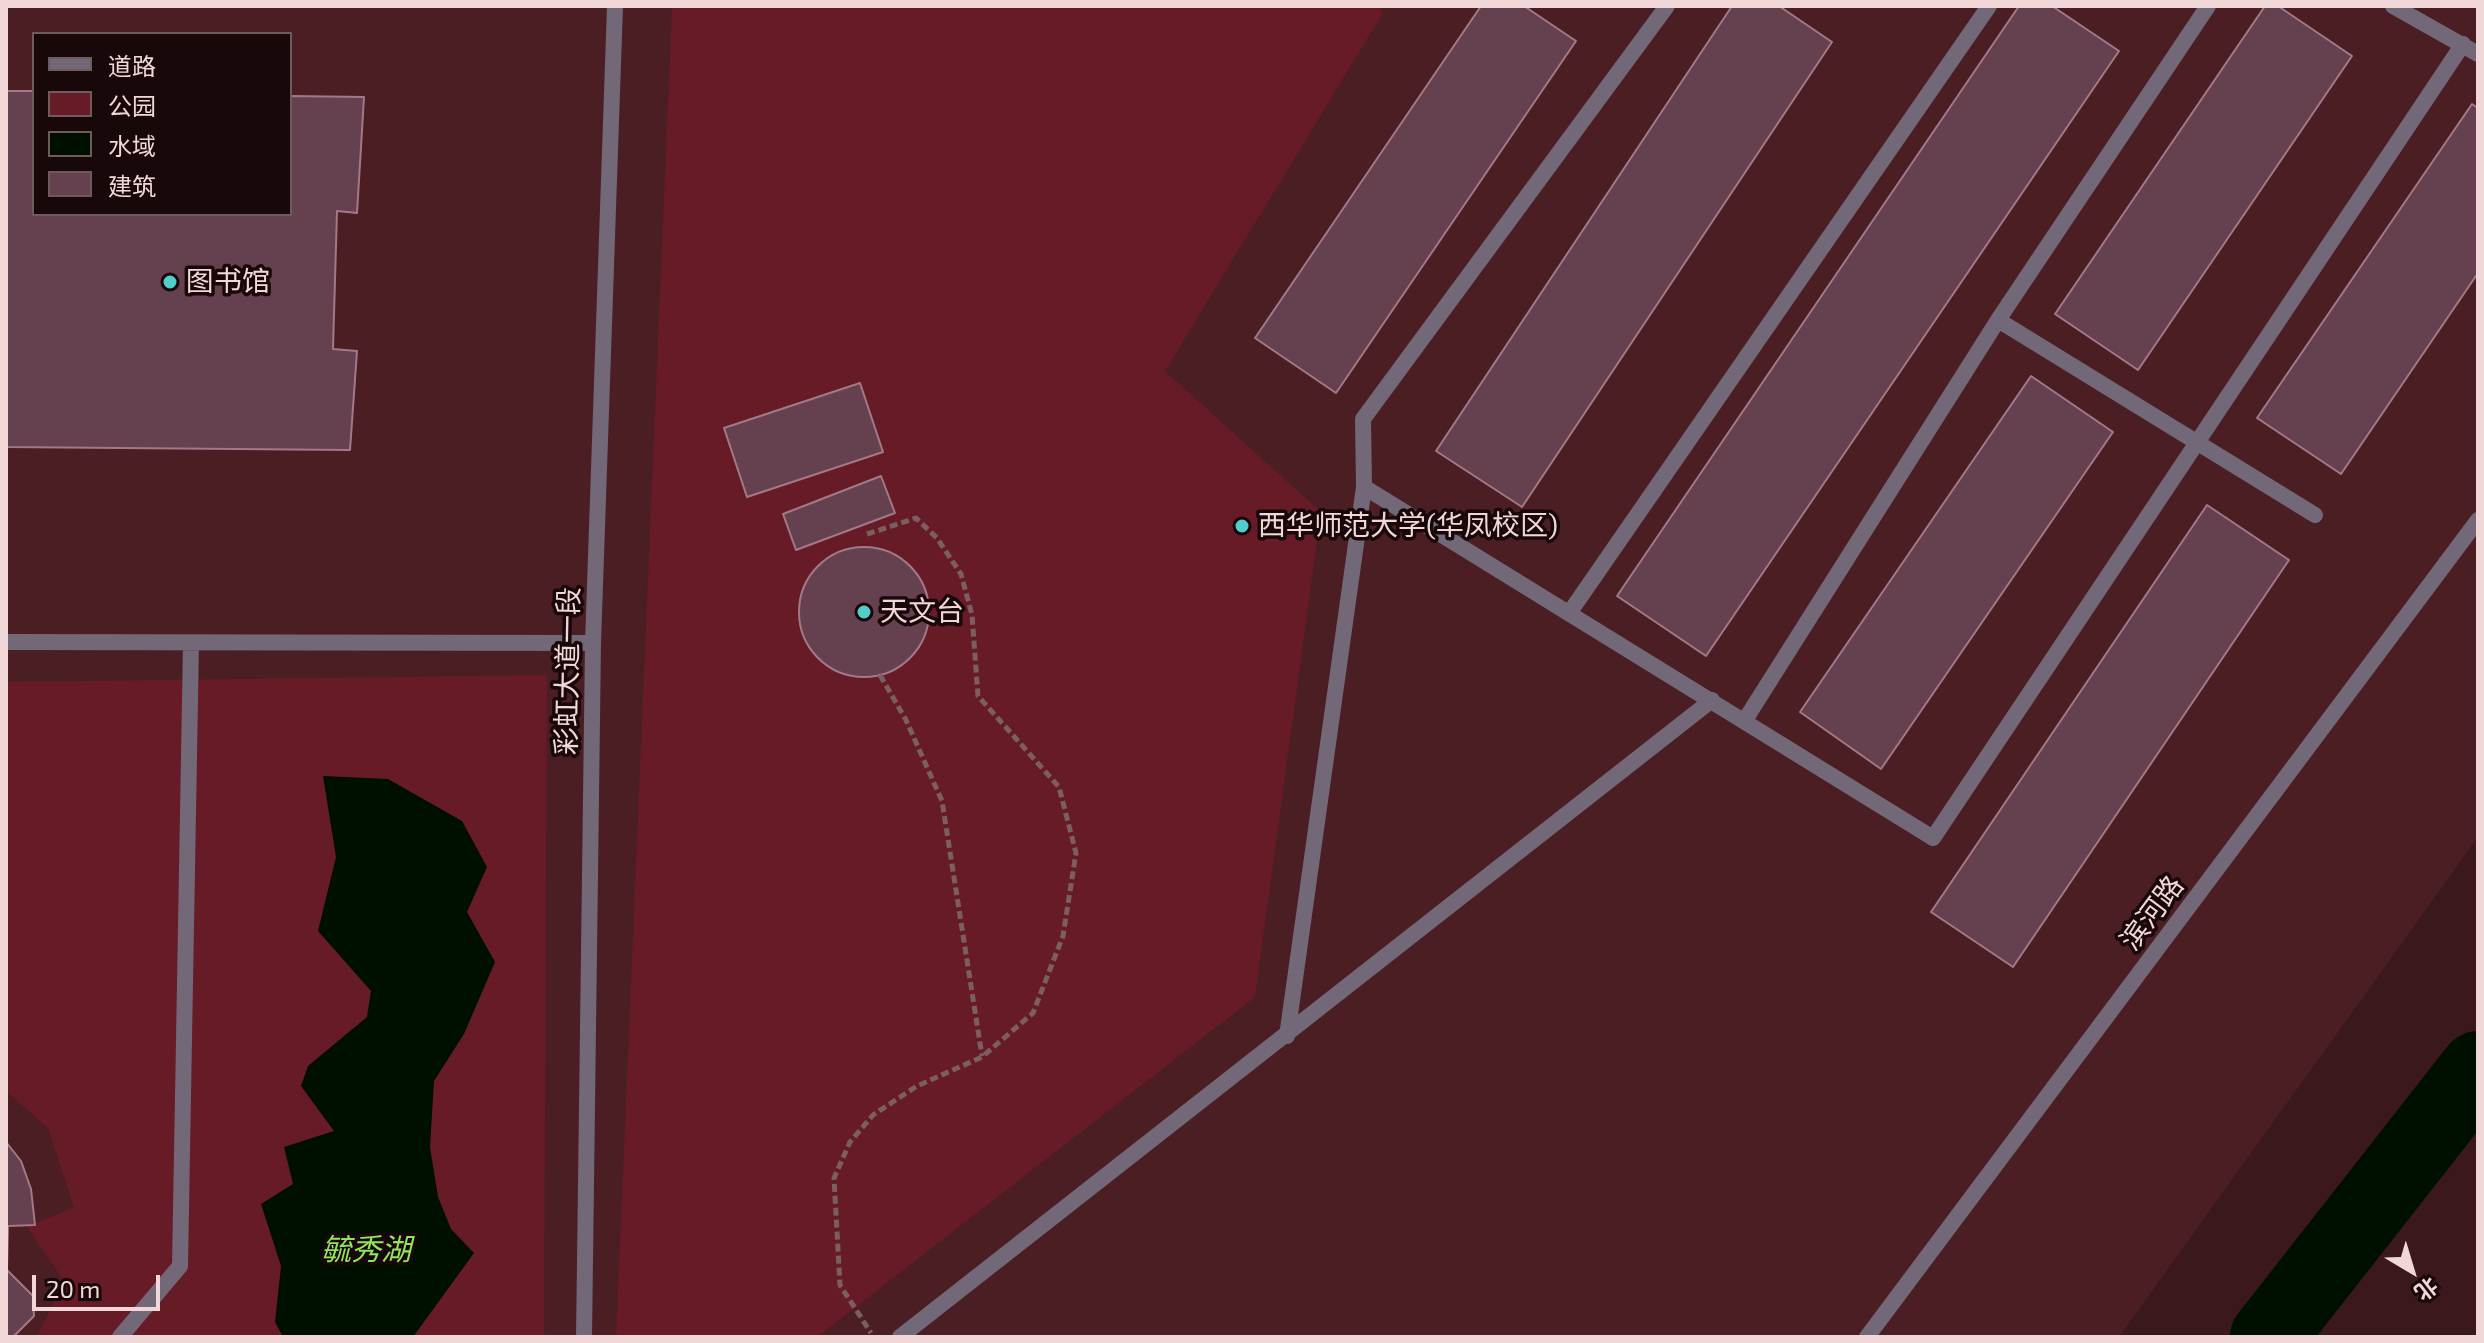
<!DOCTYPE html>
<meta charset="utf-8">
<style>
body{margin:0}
#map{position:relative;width:2484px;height:1343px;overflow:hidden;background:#3b181b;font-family:"Exo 2","Noto Sans SC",sans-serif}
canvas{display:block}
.frame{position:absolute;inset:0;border:8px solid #f1d7d8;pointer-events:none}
.legend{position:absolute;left:32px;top:32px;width:260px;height:184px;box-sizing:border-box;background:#18080a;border:2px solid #6f5b5c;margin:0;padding:10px 14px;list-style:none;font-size:24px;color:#f1d7d8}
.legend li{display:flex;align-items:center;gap:16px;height:40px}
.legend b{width:40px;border:2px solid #6f5b5c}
.north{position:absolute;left:2372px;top:1231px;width:80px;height:80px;-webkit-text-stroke:6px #18080a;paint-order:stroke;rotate:142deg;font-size:22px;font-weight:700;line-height:32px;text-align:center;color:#f1d7d8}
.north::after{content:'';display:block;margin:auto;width:28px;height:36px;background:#f1d7d8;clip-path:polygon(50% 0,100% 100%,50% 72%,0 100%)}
.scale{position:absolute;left:32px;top:1275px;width:128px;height:36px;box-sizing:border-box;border:4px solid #f1d7d8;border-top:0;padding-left:10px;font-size:24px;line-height:28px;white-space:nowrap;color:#f1d7d8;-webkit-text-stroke:6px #18080a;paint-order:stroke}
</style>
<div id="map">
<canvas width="2484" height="1343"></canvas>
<div class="frame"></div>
<ul class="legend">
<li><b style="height:10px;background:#726877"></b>道路</li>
<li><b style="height:22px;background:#661b27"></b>公园</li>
<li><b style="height:22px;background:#001000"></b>水域</li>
<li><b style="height:22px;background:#65404e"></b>建筑</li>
</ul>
<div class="north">北</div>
<div class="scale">20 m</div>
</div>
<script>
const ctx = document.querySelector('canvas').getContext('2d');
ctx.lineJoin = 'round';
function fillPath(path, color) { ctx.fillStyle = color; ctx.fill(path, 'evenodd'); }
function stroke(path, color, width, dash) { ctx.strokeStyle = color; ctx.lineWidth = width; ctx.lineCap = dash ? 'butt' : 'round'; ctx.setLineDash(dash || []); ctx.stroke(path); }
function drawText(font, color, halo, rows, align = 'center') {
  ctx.font = font + ' "Exo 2","Noto Sans SC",sans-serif'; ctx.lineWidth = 7; ctx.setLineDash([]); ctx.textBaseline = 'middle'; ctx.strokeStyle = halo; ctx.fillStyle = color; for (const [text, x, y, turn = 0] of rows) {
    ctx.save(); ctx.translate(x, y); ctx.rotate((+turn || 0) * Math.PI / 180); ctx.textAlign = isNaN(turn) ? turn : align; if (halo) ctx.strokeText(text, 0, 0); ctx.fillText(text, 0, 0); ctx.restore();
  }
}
fillPath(new Path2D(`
 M6,6H2478V837L2119,1337H6ZM34,34H290V214H34Z`), '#4a1e23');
fillPath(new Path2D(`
 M672,6H1378L1383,13L1165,371L1321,512L1255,997L817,1337H616Z
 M547,675L544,1337H37L64,1281L27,1227L74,1207L48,1128L6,1091V682Z`), '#661b27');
fillPath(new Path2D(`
 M323,776L388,779L462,821L487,867L467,912L495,962L464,1034L434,1081L430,1147L438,1197L451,1229L474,1253L413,1337H283L275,1322L281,1266L261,1204L293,1184L284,1147L334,1131L301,1086L308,1066L367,1017L371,991L318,931L336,857Z`), '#001000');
stroke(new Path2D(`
 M2268,1337L2478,1069`), '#001000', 76);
const building = new Path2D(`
 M1481,6H1524L1576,41L1336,393L1255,338Z
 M1732,6H1779L1832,42L1522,507L1436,451Z
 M2019,6H2052L2119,51L1706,656L1617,596Z
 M2265,6H2278L2352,56L2138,370L2055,314Z
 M6,91H34V214H290V96L364,97L357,213L337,211L333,349L357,351L350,450L6,447Z
 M2472,104L2478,108V273L2341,474L2257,418Z
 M2031,376L2113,432L1881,769L1800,712Z
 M860,383L883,452L747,497L724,428Z
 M881,476L895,513L796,550L783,514Z
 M2207,505L2289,560L2013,967L1931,912Z
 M799 612a65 65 0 1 1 130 0a65 65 0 1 1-130 0Z
 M6,1142L21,1161L31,1189L35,1225L8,1226L7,1270L33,1296L34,1316L13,1337H6Z`);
fillPath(building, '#65404e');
stroke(building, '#a37988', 2);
stroke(new Path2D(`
 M867,534L916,518L937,538L961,574L972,615L978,696L1059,787L1076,853L1063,936L1033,1013L982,1057L917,1086L873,1115L850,1142L834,1178L840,1285L871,1333
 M880,675L906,720L942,801L982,1056`), '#7d5e60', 5, [8, 4]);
stroke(new Path2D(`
 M1667,6L1363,419L1364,487L1933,838L2463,44
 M2393,6L2478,54
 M1998,320L2315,515
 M1570,612L1989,6
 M6,642L593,643
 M1745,720L1998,320L2208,6
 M1287,1036L1364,487
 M120,1337L180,1266L191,643
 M584,1337L593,643L615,6
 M900,1337L1712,700
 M1867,1337L2478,520`), '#726877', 16);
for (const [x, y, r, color] of [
 [170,282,8,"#52cdcd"],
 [1242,526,8,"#52cdcd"],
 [864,612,8,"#52cdcd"]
]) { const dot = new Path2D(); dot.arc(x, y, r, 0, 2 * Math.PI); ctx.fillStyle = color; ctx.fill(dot); stroke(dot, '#18080a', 3); }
drawText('28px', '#f1d7d8', '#18080a', [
 ["图书馆",186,282],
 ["西华师范大学(华凤校区)",1258,526],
 ["天文台",880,612]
], 'left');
drawText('28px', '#f1d7d8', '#18080a', [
 ["彩虹大道一段",568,671,-89],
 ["滨河路",2152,913,-53]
]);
drawText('italic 30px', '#90e55b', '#18080a', [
 ["毓秀湖",366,1250]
]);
</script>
